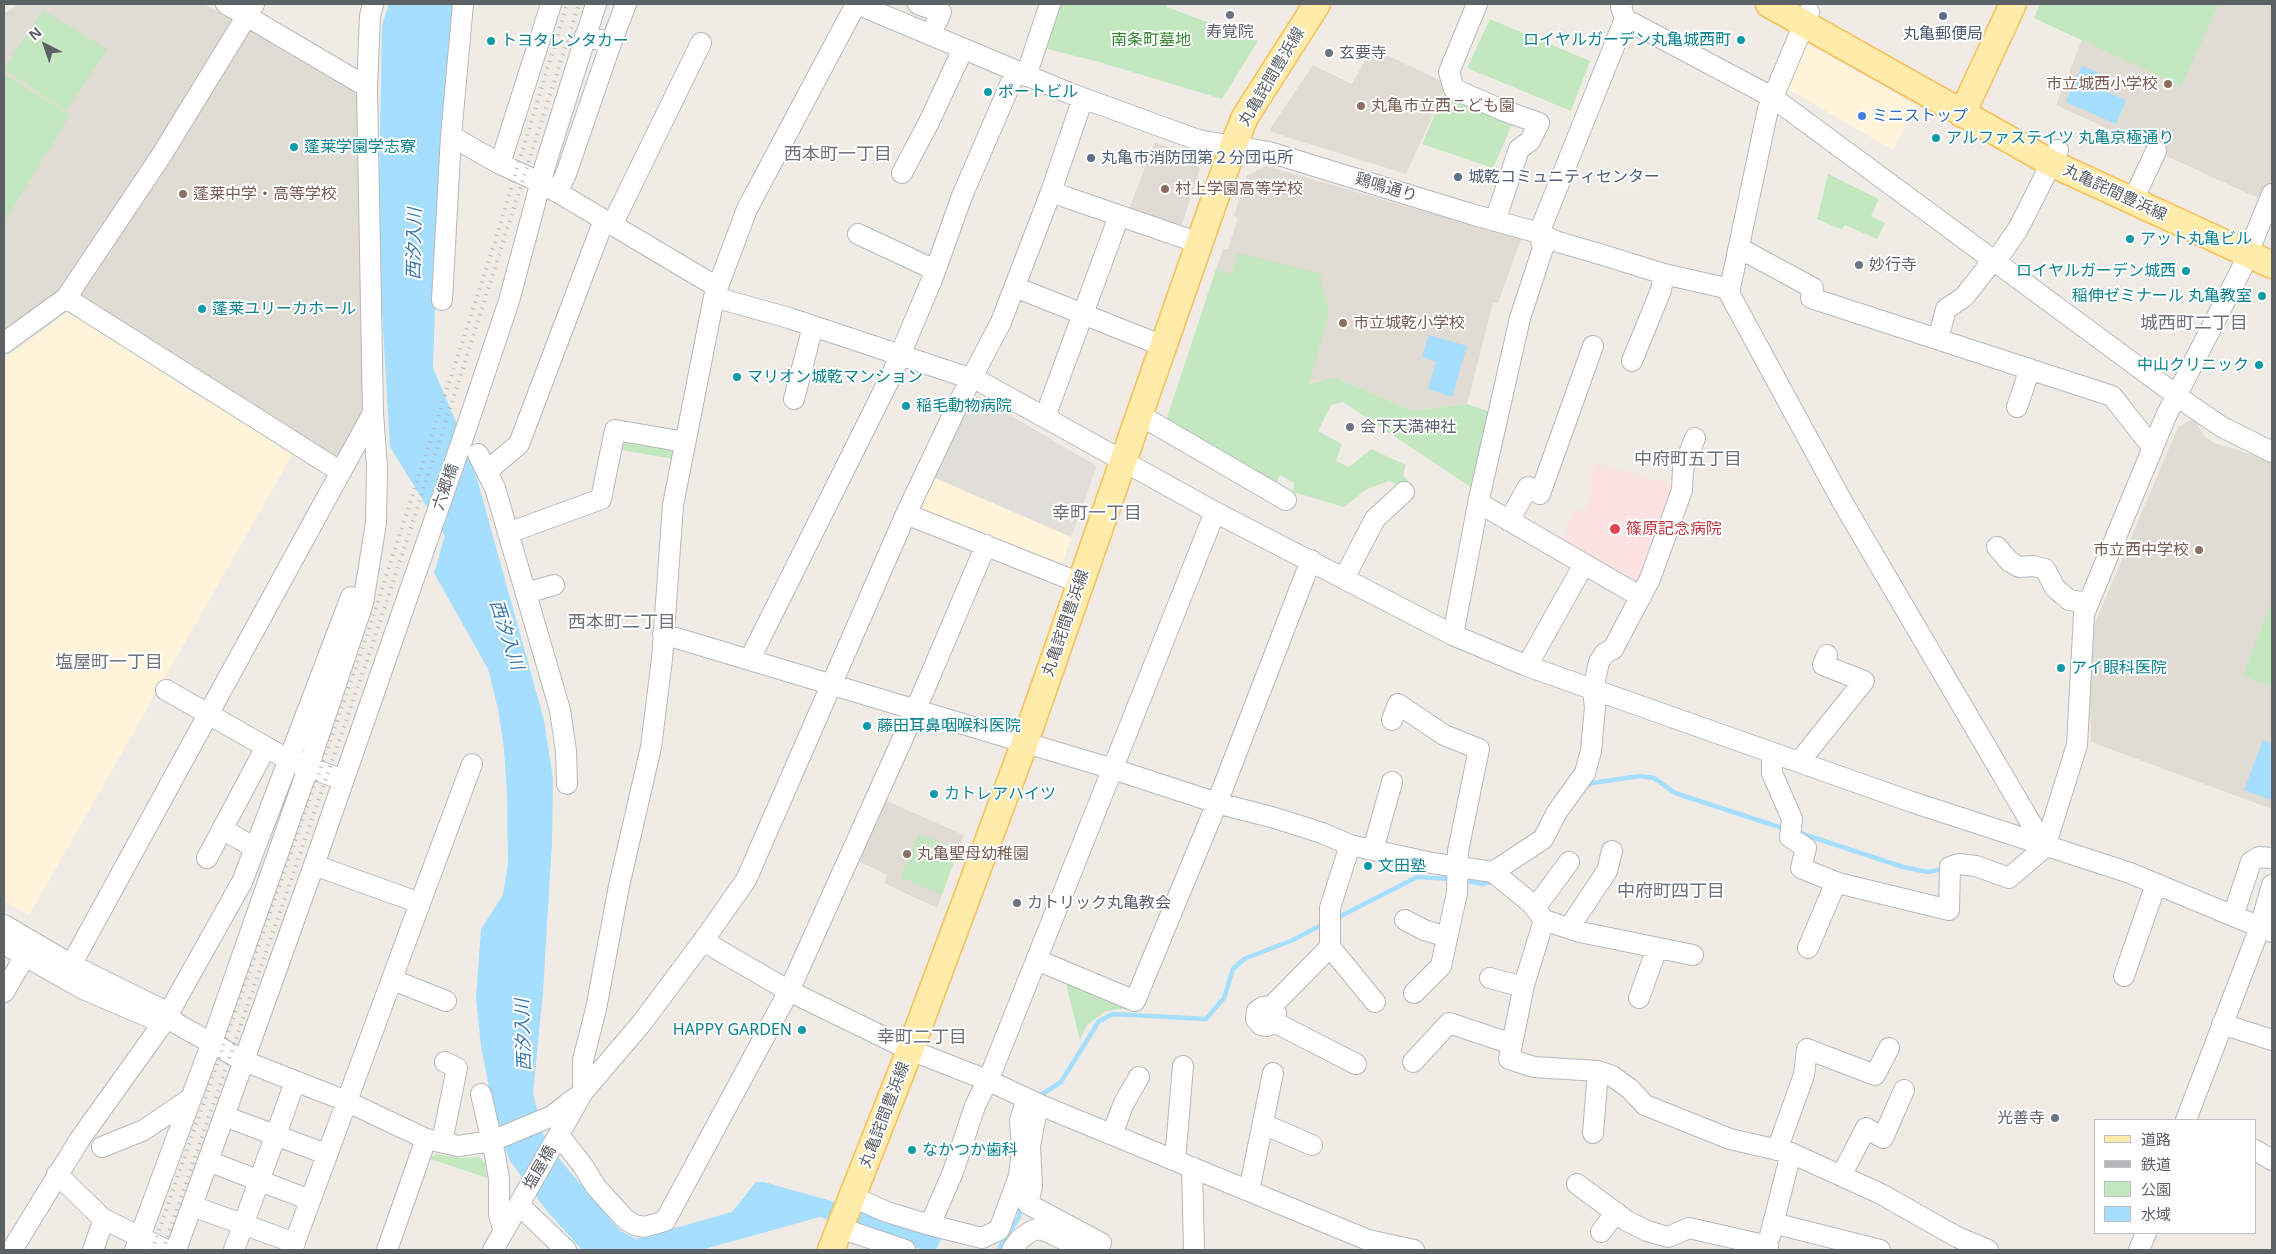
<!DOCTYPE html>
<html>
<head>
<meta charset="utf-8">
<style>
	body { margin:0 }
	#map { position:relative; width:2276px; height:1254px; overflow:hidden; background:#f0ece5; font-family:"Noto Sans","Noto Sans JP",sans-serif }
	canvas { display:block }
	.frame { position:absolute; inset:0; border:5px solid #5c6166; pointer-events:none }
	.legend { position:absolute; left:2094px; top:1119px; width:162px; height:115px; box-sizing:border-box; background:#fff; border:1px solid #bec0c2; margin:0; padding:6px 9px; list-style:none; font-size:15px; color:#5c6166 }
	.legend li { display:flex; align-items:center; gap:10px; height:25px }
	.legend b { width:25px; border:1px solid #bec0c2 }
	.north { position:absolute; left:20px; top:20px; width:50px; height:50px; -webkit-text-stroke:4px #fff; paint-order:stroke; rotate:319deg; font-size:14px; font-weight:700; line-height:20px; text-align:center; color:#5c6166 }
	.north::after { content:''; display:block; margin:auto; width:18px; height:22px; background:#5c6166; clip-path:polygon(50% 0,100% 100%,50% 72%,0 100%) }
</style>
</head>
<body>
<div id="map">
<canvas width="2276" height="1254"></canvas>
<div class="frame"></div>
<ul class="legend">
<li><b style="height:6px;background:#ffebaa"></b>道路</li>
<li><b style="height:6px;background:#b4b5b6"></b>鉄道</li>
<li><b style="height:14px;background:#c3e8c0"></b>公園</li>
<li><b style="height:14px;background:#a5deff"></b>水域</li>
</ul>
<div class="north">N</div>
</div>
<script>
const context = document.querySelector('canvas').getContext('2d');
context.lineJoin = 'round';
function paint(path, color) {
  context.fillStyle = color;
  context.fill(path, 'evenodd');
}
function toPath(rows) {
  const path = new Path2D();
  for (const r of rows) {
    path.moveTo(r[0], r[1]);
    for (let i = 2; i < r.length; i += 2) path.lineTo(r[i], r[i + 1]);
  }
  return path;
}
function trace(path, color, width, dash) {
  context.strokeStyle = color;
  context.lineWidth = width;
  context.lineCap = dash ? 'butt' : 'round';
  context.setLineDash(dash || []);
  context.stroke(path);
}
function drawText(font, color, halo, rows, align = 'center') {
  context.font = font + ' "Noto Sans","Noto Sans JP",sans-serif';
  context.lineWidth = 4;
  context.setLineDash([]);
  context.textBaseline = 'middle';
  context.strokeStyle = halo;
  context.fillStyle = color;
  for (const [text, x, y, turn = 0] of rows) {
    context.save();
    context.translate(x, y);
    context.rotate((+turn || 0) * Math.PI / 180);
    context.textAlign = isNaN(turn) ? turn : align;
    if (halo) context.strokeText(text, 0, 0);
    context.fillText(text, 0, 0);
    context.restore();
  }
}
paint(toPath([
	[1804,42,1916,105,1893,150,1783,86],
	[70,311,207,402,210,399,292,455,29,915,4,901,4,359],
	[935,478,1071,537,1060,571,920,511]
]), '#fff4da');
paint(toPath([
	[972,393,1097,466,1071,537,935,478]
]), '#e0ded9');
paint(toPath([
	[19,4,204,4,355,93,361,100,365,410,338,461,68,289,4,338,4,14],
	[2040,4,2272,4,2272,178,2262,200,2056,105,2082,40,2034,18],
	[1372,48,1447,84,1406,174,1271,132,1270,129,1313,65,1352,84],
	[1155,142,1191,156,1200,169,1181,227,1129,209],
	[1266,166,1521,239,1498,303,1493,303,1467,404,1412,411,1334,377,1166,421,1223,249,1228,249,1238,218,1234,215,1247,175],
	[2194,418,2204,436,2214,443,2238,450,2272,463,2272,809,2091,742,2089,637,2178,427],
	[882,799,964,835,937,908,884,883,887,875,854,859]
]), '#e0dbd3');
paint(toPath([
	[1596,464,1664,482,1676,482,1640,589,1561,546,1575,509,1585,512,1591,495,1591,474]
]), '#fce2e1');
paint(toPath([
	[1059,4,1167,4,1167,7,1258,41,1222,99,1099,62,1047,49],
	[2040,4,2219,4,2181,86,2034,18],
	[43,10,107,49,66,111,4,69],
	[1490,19,1590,61,1571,111,1467,68],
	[4,74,70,115,4,222],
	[1446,89,1515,118,1493,168,1422,144],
	[1828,174,1879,199,1871,216,1885,223,1877,239,1845,225,1842,230,1817,219],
	[1238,253,1322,274,1320,279,1329,312,1309,384,1334,377,1412,411,1467,404,1493,413,1475,490,1343,402,1331,405,1318,431,1342,444,1336,461,1349,467,1371,449,1406,465,1403,475,1408,481,1404,488,1389,481,1367,489,1344,507,1293,492,1294,483,1280,475,1275,488,1166,421,1216,269,1231,274],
	[624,438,669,446,674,452,673,459,616,449],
	[2272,601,2272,687,2243,675],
	[919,834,958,849,942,895,900,877],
	[1064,976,1129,1008,1106,1011,1087,1025,1080,1040],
	[437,1154,461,1158,479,1157,485,1163,487,1178,430,1159,432,1156]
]), '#c3e8c0');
paint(toPath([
	[389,4,454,4,439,193,433,368,471,457,544,720,553,779,552,842,543,992,533,1093,543,1134,561,1161,619,1230,636,1239,732,1212,756,1182,764,1182,874,1213,942,1237,936,1250,923,1250,876,1233,820,1217,701,1250,582,1250,546,1210,510,1161,497,1128,491,1097,481,1046,476,998,481,929,503,895,508,864,507,795,504,748,498,709,488,669,434,573,445,536,390,447,378,243,382,25],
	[2082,66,2104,75,2098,88,2126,100,2116,124,2066,102],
	[1429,335,1467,346,1452,397,1428,389,1436,362,1422,356],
	[2263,740,2272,744,2272,800,2244,790]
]), '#a5deff');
trace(toPath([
	[1585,787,1592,783,1640,776,1654,778,1675,793,1785,829],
	[1800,833,1903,867,1928,872,1942,869],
	[1462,880,1482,884,1496,881],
	[1337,918,1417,877,1451,879],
	[1038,1097,1061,1082,1099,1021,1113,1014,1206,1019,1224,998,1233,969,1244,959,1293,940,1325,923],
	[998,1250,1019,1217,1021,1204]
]), '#a5deff', 4.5);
const minor = toPath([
	[226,4,367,87],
	[857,4,1069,93,1198,140,1269,152,1471,214,1539,233,1555,241,1603,255,1664,274,1730,289],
	[918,4,941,12,931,35],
	[1477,4,1449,72,1454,89,1502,110,1539,123,1530,141,1519,149,1495,221],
	[1809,12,1768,109,1729,293,1843,503,2045,847],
	[1625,19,1772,97,2191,406,2222,427,2272,452],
	[611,43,626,4],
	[1026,76,1050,4],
	[451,136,500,164,542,183,717,287],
	[500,164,551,4],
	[902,173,929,122,963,49],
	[557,192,566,174,611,43,585,36],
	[1051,192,1199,243],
	[2133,200,2156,151],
	[612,225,701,43],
	[858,234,935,270],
	[1739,248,1813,288,1811,298,2112,396,2153,448],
	[1015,287,1163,346],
	[714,297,789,318,981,382,1215,512,1453,635,1527,666,1912,802,2130,873,2272,932],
	[66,298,341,472],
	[442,300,451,136,463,4],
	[1938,339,1946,309,1964,297,1990,264,1996,261,2018,229,2058,150],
	[4,343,66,298,161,156,254,4],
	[1632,361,1661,290,1664,274],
	[794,399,813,326],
	[2017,407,2030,369],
	[1138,414,1286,500],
	[1045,417,1119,216],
	[478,454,495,488,560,710,566,751,567,784],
	[487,471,519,444,604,220],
	[1479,503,1641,597],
	[906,514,1080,583],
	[1509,521,1528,487,1540,494,1593,346],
	[508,533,601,499,615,430,685,442],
	[1997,547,2009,561,2019,567,2034,566,2045,569,2055,588,2069,600,2088,603],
	[1344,578,1375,519,1404,492],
	[526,593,554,585],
	[663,634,1113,769,1217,803,1275,818,1322,833,1350,845,1432,863,1493,872,1532,904,1544,920,1524,985,1509,1059,1534,1067,1598,1071,1612,1076,1630,1089,1645,1105,1730,1139,1791,1153,1881,1194,1957,1237,1988,1250],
	[1453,635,1479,499,1520,318,1543,248,1539,233,1625,19,1621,7,1622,4],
	[750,659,892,374,933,277,962,196,1016,71],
	[1527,666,1584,564],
	[166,690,289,760,343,780],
	[1392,720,1398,704,1444,735,1479,749,1458,851,1457,893,1441,966,1414,993],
	[1776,754,1772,763,1772,773,1792,819,1790,837,1806,848,1801,868,1838,883,1949,910,1950,867,1959,864,1976,866,2009,878,2045,847,2077,745,2084,614,2166,416,2241,270,2272,194],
	[1799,762,1864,681,1823,665,1827,655],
	[222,829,255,848],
	[1350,845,1330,908,1330,947,1375,1002],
	[1373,850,1392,782],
	[207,858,266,747],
	[1493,872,1543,839,1557,812,1585,773,1591,751,1595,707,1593,690,1599,662,1605,653,1613,649,1650,579,1682,490,1683,469,1695,438],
	[420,903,472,764],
	[1535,908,1569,862],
	[2233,916,2251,862,2259,857,2272,858],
	[1405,920,1424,930,1447,937],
	[1544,920,1580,932,1693,955],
	[4,925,72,965,161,1009,177,1024,244,1061,346,1101,426,1139,458,1146,492,1141,552,1116,575,1098],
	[1569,928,1607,871,1612,851],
	[703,941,789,991,910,1050,987,1080,1045,1107,1368,1240,1414,1250],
	[4,944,83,989,151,1018],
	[1808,948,1836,882],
	[1037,960,1135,1001,1217,803,1311,560],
	[2124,976,2156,884],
	[64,978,373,413],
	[1490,978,1523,987],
	[393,980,446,1001],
	[4,992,31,946],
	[1639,998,1657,948],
	[1272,1006,1276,1013,1274,1022,1267,1026,1261,1025,1256,1019,1257,1011,1263,1007,1272,1006,1330,947],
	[1274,1022,1356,1064],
	[2222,1024,2272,1040],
	[1413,1062,1449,1023,1512,1044],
	[583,1092,583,1060,596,1009,619,886,651,747,662,659,673,505,714,297,747,209,856,4],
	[481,1094,495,1155,499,1179,499,1215,504,1231],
	[1038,1104,1030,1146,1032,1186,1028,1204,1101,1243],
	[224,1116,326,1154],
	[2186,1120,2260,927,2272,885],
	[1263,1124,1312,1145],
	[1593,1133,1598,1071],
	[1112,1134,1124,1103,1139,1077],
	[559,1135,583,1166,596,1187,626,1220,635,1225,644,1227,665,1221,789,991,916,709,986,545],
	[442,1142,457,1068,445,1062],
	[102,1147,144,1130,191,1098],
	[1777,1150,1804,1075,1807,1049,1875,1075,1889,1048],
	[2255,1150,2272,1160],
	[1175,1160,1183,1066],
	[208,1161,310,1200],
	[1192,1167,1194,1250],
	[57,1174,102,1218,166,1250],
	[1841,1176,1866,1128,1883,1138,1904,1090],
	[1577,1184,1627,1221,1647,1231,1668,1237,1689,1228,1768,1246],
	[1249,1191,1273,1073],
	[853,1197,887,1212,930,1225,953,1172,975,1106,992,1071,1215,512],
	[519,1205,566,1250],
	[192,1206,295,1243],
	[1773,1223,1880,1250],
	[930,1225,982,1238,999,1230,1019,1176,1022,1150,1020,1120,1027,1099],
	[840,1228,905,1250],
	[1601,1232,1616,1212],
	[1770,1236,1791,1153],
	[12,1250,80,1139,163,1023,242,882,351,597],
	[93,1250,104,1219],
	[135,1250,212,1042,308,768,363,603,376,523,377,467,373,413,367,87,370,16,373,4],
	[176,1250,314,865,463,438,509,301,545,166,596,4],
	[234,1250,295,1082],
	[292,1250,420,903,314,865],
	[387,1250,426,1139],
	[493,1250,583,1092,641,1024,703,941,746,880,906,514,959,402,1001,322,1051,192,1083,98],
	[1012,1250,1020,1239,1030,1232,1036,1229,1044,1230,1085,1250],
	[2139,1250,2146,1233]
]);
const major = toPath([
	[1769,4,2051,163,2272,265],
	[1962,114,2013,4],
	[831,1250,910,1050,1025,742,1234,144,1245,117,1317,4]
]);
trace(minor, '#b5b8bc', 22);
trace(major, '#f6bf57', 29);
trace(minor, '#fff', 20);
trace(major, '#ffebaa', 26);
trace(toPath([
	[152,1250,366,638,492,251,567,4],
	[163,1250,374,640,447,418,579,4]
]), '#b4b5b6', 4, [1, 6]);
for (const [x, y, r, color] of [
	[1230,15,5,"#6b7280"],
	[1943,16,5,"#5c6f8a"],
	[1741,40,5,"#0f9aa8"],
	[491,41,5,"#0f9aa8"],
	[1329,53,5,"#6b7280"],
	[2168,84,5,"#8d6e63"],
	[988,92,5,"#0f9aa8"],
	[1361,106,5,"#8d6e63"],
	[1862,116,5,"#3f7fe0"],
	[1936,138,5,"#0f9aa8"],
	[294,147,5,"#0f9aa8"],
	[1091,158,5,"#5c6f8a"],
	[1458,177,5,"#5c6f8a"],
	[1165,189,5,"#8d6e63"],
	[183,194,5,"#8d6e63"],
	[2130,239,5,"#0f9aa8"],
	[1859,265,5,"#6b7280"],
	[2186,271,5,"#0f9aa8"],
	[2262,296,5,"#0f9aa8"],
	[202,309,5,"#0f9aa8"],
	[1343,323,5,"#8d6e63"],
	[2259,365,5,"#0f9aa8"],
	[737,377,5,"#0f9aa8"],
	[906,406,5,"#0f9aa8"],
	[1350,427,5,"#6b7280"],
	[1615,529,6,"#e0444e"],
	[2199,550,5,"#8d6e63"],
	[2061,668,5,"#0f9aa8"],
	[867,726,5,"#0f9aa8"],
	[934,794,5,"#0f9aa8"],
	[907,854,5,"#8d6e63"],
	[1368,866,5,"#0f9aa8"],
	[1017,903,5,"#6b7280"],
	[802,1030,5,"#0f9aa8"],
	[2055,1118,5,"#6b7280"],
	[912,1150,5,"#0f9aa8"]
]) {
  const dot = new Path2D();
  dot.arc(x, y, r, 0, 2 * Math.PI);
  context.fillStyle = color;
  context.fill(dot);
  trace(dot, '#fff', 2);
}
drawText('16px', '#5b616d', '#fff', [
	["寿覚院",1230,32,"center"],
	["玄要寺",1339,53],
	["妙行寺",1869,265],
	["会下天満神社",1360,427],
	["カトリック丸亀教会",1027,903],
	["光善寺",2045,1118,"right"]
], 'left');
drawText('16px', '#4e5e75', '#fff', [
	["丸亀郵便局",1943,34,"center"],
	["丸亀市消防団第２分団屯所",1101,158],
	["城乾コミュニティセンター",1468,177]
], 'left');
drawText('16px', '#348732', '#fff', [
	["南条町墓地",1151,40]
]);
drawText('16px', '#0d838f', '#fff', [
	["ロイヤルガーデン丸亀城西町",1731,40,"right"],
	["トヨタレンタカー",501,41],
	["ポートビル",998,92],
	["アルファステイツ 丸亀京極通り",1946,138],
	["蓬莱学園学志寮",304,147],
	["アット丸亀ビル",2140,239],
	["ロイヤルガーデン城西",2176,271,"right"],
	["稲伸ゼミナール 丸亀教室",2252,296,"right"],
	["蓬莱ユリーカホール",212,309],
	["中山クリニック",2249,365,"right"],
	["マリオン城乾マンション",747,377],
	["稲毛動物病院",916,406],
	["アイ眼科医院",2071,668],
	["藤田耳鼻咽喉科医院",877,726],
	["カトレアハイツ",944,794],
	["文田塾",1378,866],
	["HAPPY GARDEN",792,1030,"right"],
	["なかつか歯科",922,1150]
], 'left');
drawText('16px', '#5c6166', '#fff', [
	["丸亀詫間豊浜線",1272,77,-59],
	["鶏鳴通り",1386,188,17],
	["丸亀詫間豊浜線",2115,193,25],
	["六郷橋",446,487,-71],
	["丸亀詫間豊浜線",1066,623,-71],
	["丸亀詫間豊浜線",885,1115,-69],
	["塩屋橋",540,1168,-60]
]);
drawText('16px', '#785e54', '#fff', [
	["市立城西小学校",2158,84,"right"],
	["丸亀市立西こども園",1371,106],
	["村上学園高等学校",1175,189],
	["蓬莱中学・高等学校",193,194],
	["市立城乾小学校",1353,323],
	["市立西中学校",2189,550,"right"],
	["丸亀聖母幼稚園",917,854]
], 'left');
drawText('16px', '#366cbe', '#fff', [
	["ミニストップ",1872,116]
], 'left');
drawText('16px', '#be3a42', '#fff', [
	["篠原記念病院",1626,529]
], 'left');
drawText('18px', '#6d7378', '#fff', [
	["西本町一丁目",838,155],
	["城西町二丁目",2194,324],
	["中府町五丁目",1688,460],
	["幸町一丁目",1097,514],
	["西本町二丁目",622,623],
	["塩屋町一丁目",109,663],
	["中府町四丁目",1671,892],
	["幸町二丁目",922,1038]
]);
drawText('italic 18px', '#3c7aad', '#fff', [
	["西汐入川",415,244,-89],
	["西汐入川",506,635,72],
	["西汐入川",524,1035,-92]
]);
</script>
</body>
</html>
